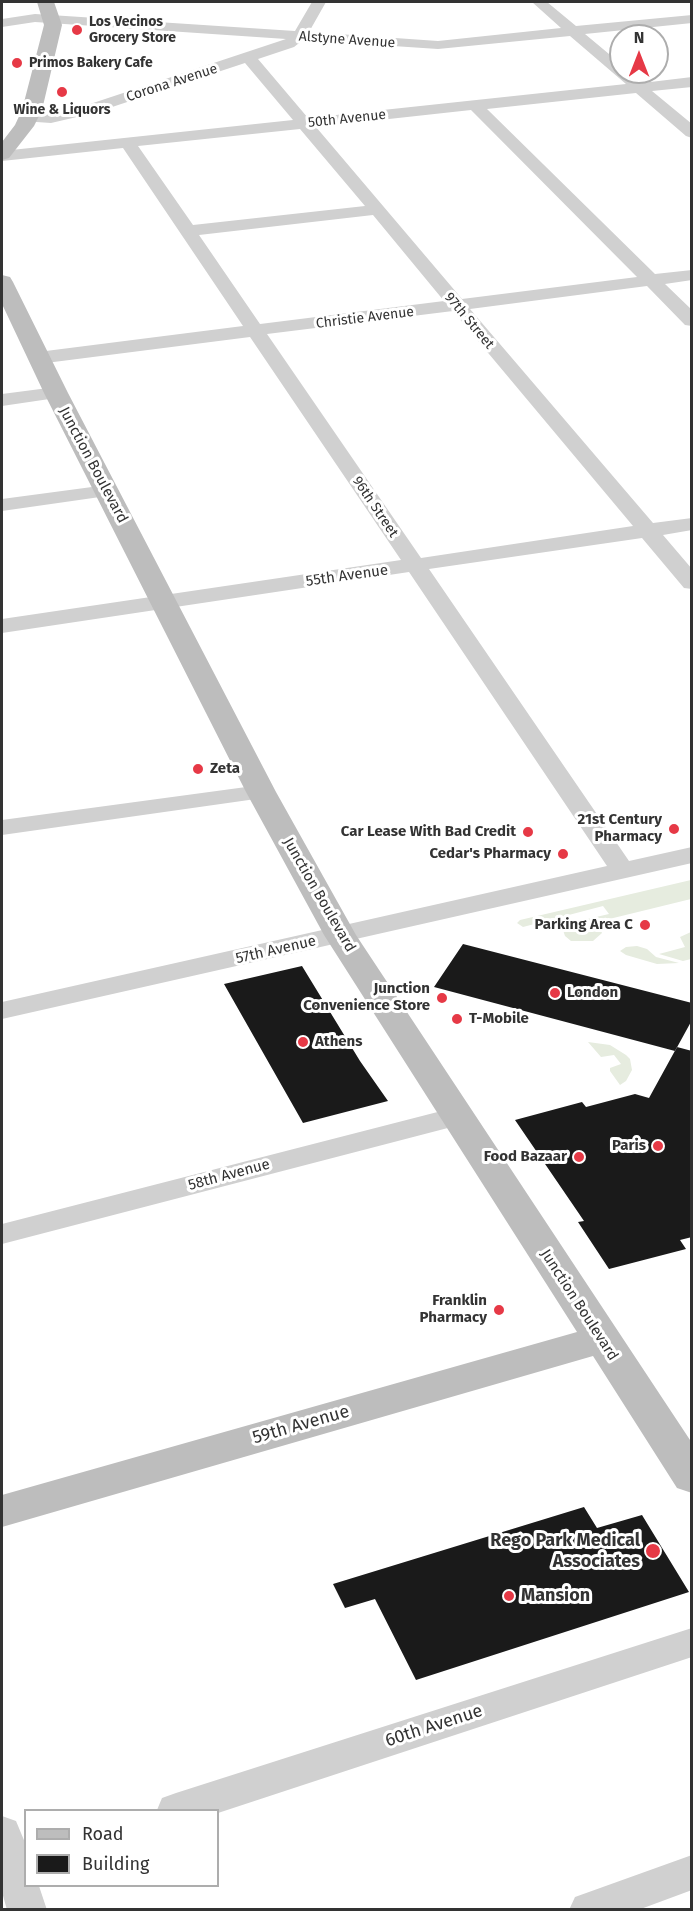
<!DOCTYPE html>
<html>
<head>
<meta charset="utf-8">
<style>
	body { margin:0 }
	#map { position:relative; width:693px; height:1911px; overflow:hidden; background:#fff; font-family:"Fira Sans",sans-serif }
	canvas { display:block }
	.frame { position:absolute; inset:0; border:3px solid #333; pointer-events:none }
	.legend { position:absolute; left:24px; top:1809px; width:195px; height:78px; box-sizing:border-box; background:#fff; border:2px solid #adadad; margin:0; padding:8px 10px; list-style:none; font-size:18px; color:#333 }
	.legend li { display:flex; align-items:center; gap:12px; height:30px }
	.legend b { width:30px; border:2px solid #adadad }
	.north { position:absolute; left:609px; top:24px; width:60px; height:60px; box-sizing:border-box; background:#fff; border:2px solid #adadad; border-radius:50%; rotate:0deg; font-size:16px; font-weight:700; line-height:24px; text-align:center; color:#333 }
	.north::after { content:''; display:block; margin:auto; width:21px; height:27px; background:#e63946; clip-path:polygon(50% 0,100% 100%,50% 72%,0 100%) }
</style>
</head>
<body>
<div id="map">
<canvas width="693" height="1911"></canvas>
<div class="frame"></div>
<ul class="legend">
<li><b style="height:8px;background:#bdbdbd"></b>Road</li>
<li><b style="height:16px;background:#1a1a1a"></b>Building</li>
</ul>
<div class="north">N</div>
</div>
<script>
const context = document.querySelector('canvas').getContext('2d');
context.lineJoin = 'round';
function paint(path, color) {
  context.fillStyle = color;
  context.fill(path, 'evenodd');
}
function toPath(rows) {
  const path = new Path2D();
  for (const r of rows) {
    path.moveTo(r[0], r[1]);
    for (let i = 2; i < r.length; i += 2) path.lineTo(r[i], r[i + 1]);
  }
  return path;
}
function trace(path, color, width, dash) {
  context.strokeStyle = color;
  context.lineWidth = width;
  context.lineCap = dash ? 'butt' : 'round';
  context.setLineDash(dash || []);
  context.stroke(path);
}
function drawText(font, color, halo, rows, align = 'center') {
  context.font = font + ' "Fira Sans",sans-serif';
  context.lineWidth = 6;
  context.setLineDash([]);
  context.textBaseline = 'middle';
  context.strokeStyle = halo;
  context.fillStyle = color;
  for (const [text, x, y, turn = 0] of rows) {
    context.save();
    context.translate(x, y);
    context.rotate((+turn || 0) * Math.PI / 180);
    context.textAlign = isNaN(turn) ? turn : align;
    if (halo) context.strokeText(text, 0, 0);
    context.fillText(text, 0, 0);
    context.restore();
  }
}
paint(toPath([
	[691,880,691,899,597,922,602,933,593,941,571,941,565,936,563,930,570,923,609,914,603,906,523,927,517,923,520,920],
	[691,932,691,959,683,961,659,954,685,947,680,937],
	[637,946,647,949,656,957,679,963,657,964,626,955,620,951,626,947],
	[588,1042,610,1045,626,1055,630,1059,632,1070,626,1081,620,1085,610,1071,610,1068,621,1064,614,1055,601,1057]
]), '#e6ecdf');
paint(toPath([
	[463,944,692,1003,692,1020,675,1051,434,987],
	[302,966,360,1061,388,1101,303,1123,224,984],
	[677,1047,692,1051,692,1237,680,1240,686,1249,609,1269,578,1222,584,1221,515,1120,582,1102,586,1107,635,1094,649,1098],
	[584,1507,597,1528,642,1515,689,1592,416,1680,375,1599,345,1608,333,1584]
]), '#1a1a1a');
paint(toPath([
	[312,2,326,2,309,32,438,41,561,28,532,2,547,2,576,26,692,15,692,23,585,34,621,64,621,72,630,72,642,83,692,77,692,87,652,91,692,124,692,138,686,136,636,93,487,109,655,274,692,270,692,280,665,284,692,310,692,326,685,325,647,286,470,309,653,523,692,518,692,530,663,535,692,569,692,589,684,588,642,538,429,569,629,861,692,847,692,863,2,1019,2,1002,607,866,409,572,2,633,2,619,401,560,250,337,38,364,31,362,29,358,31,354,38,352,243,326,123,148,2,161,2,151,293,120,245,63,94,113,51,123,22,121,20,118,22,115,51,113,84,106,286,39,35,22,2,27,2,19,35,14,295,31,312,2],
	[570,36,626,84,308,118,258,59,294,47,303,40,438,49,570,36],
	[471,110,637,277,462,299,316,127,471,110],
	[300,129,365,206,193,225,138,146,300,129],
	[373,215,444,301,260,324,199,235,373,215],
	[453,311,633,526,421,558,267,334,453,311],
	[56,387,63,389,66,393,63,397,2,406,2,394,56,387],
	[107,485,114,487,117,491,114,495,2,511,2,499,107,485],
	[261,785,270,787,273,792,270,797,2,835,2,820,261,785],
	[457,1107,467,1109,472,1116,467,1123,2,1244,2,1224,457,1107],
	[692,1628,692,1657,218,1813,218,1810,157,1810,162,1798,176,1793,692,1628],
	[2,1816,16,1821,26,1845,26,1886,39,1886,47,1910,7,1910,2,1892,2,1816],
	[692,1855,692,1890,638,1910,569,1910,575,1897,692,1855]
]), '#d0d0d0');
paint(toPath([
	[37,2,54,2,62,25,42,110,34,126,9,158,2,160,2,142,15,125,22,110,44,25,37,2],
	[2,275,10,277,13,282,68,393,276,792,356,935,692,1443,692,1493,677,1488,593,1356,2,1527,2,1495,577,1332,324,935,246,792,44,393,2,304,2,275]
]), '#bdbdbd');
for (const [x, y, r, color] of [
	[77,30,6,"#e63946"],
	[17,63,6,"#e63946"],
	[62,92,6,"#e63946"],
	[198,769,6,"#e63946"],
	[674,829,6,"#e63946"],
	[528,832,6,"#e63946"],
	[563,854,6,"#e63946"],
	[645,925,6,"#e63946"],
	[555,993,6,"#e63946"],
	[442,998,6,"#e63946"],
	[457,1019,6,"#e63946"],
	[303,1042,6,"#e63946"],
	[658,1146,6,"#e63946"],
	[579,1157,6,"#e63946"],
	[499,1310,6,"#e63946"],
	[653,1551,8,"#e63946"],
	[509,1596,6,"#e63946"]
]) {
  const dot = new Path2D();
  dot.arc(x, y, r, 0, 2 * Math.PI);
  context.fillStyle = color;
  context.fill(dot);
  trace(dot, '#fff', 2);
}
drawText('bold 14px', '#333', '#fff', [
	["Los Vecinos",89,22],
	["Grocery Store",89,38],
	["Primos Bakery Cafe",29,63],
	["Wine & Liquors",62,110,"center"]
], 'left');
drawText('14px', '#333', '#fff', [
	["Alstyne Avenue",347,40,4],
	["Corona Avenue",172,83,-18],
	["50th Avenue",347,119,-6],
	["Christie Avenue",365,318,-7],
	["97th Street",469,321,50],
	["96th Street",375,507,56]
]);
drawText('15px', '#333', '#fff', [
	["Junction Boulevard",93,465,62],
	["55th Avenue",347,576,-8],
	["Junction Boulevard",319,895,60],
	["57th Avenue",276,950,-13],
	["58th Avenue",229,1175,-15],
	["Junction Boulevard",579,1305,57]
]);
drawText('bold 15px', '#333', '#fff', [
	["Zeta",210,769,"left"],
	["21st Century",662,820],
	["Pharmacy",662,837],
	["Car Lease With Bad Credit",516,832],
	["Cedar's Pharmacy",551,854],
	["Parking Area C",633,925],
	["Junction",430,989],
	["Convenience Store",430,1006],
	["London",567,993,"left"],
	["T-Mobile",469,1019,"left"],
	["Athens",315,1042,"left"],
	["Paris",646,1146],
	["Food Bazaar",567,1157],
	["Franklin",487,1301],
	["Pharmacy",487,1318]
], 'right');
drawText('18px', '#333', '#fff', [
	["59th Avenue",301,1425,-16],
	["60th Avenue",434,1726,-18]
]);
drawText('bold 18px', '#333', '#fff', [
	["Rego Park Medical",640,1541],
	["Associates",640,1562],
	["Mansion",521,1596,"left"]
], 'right');
</script>
</body>
</html>
